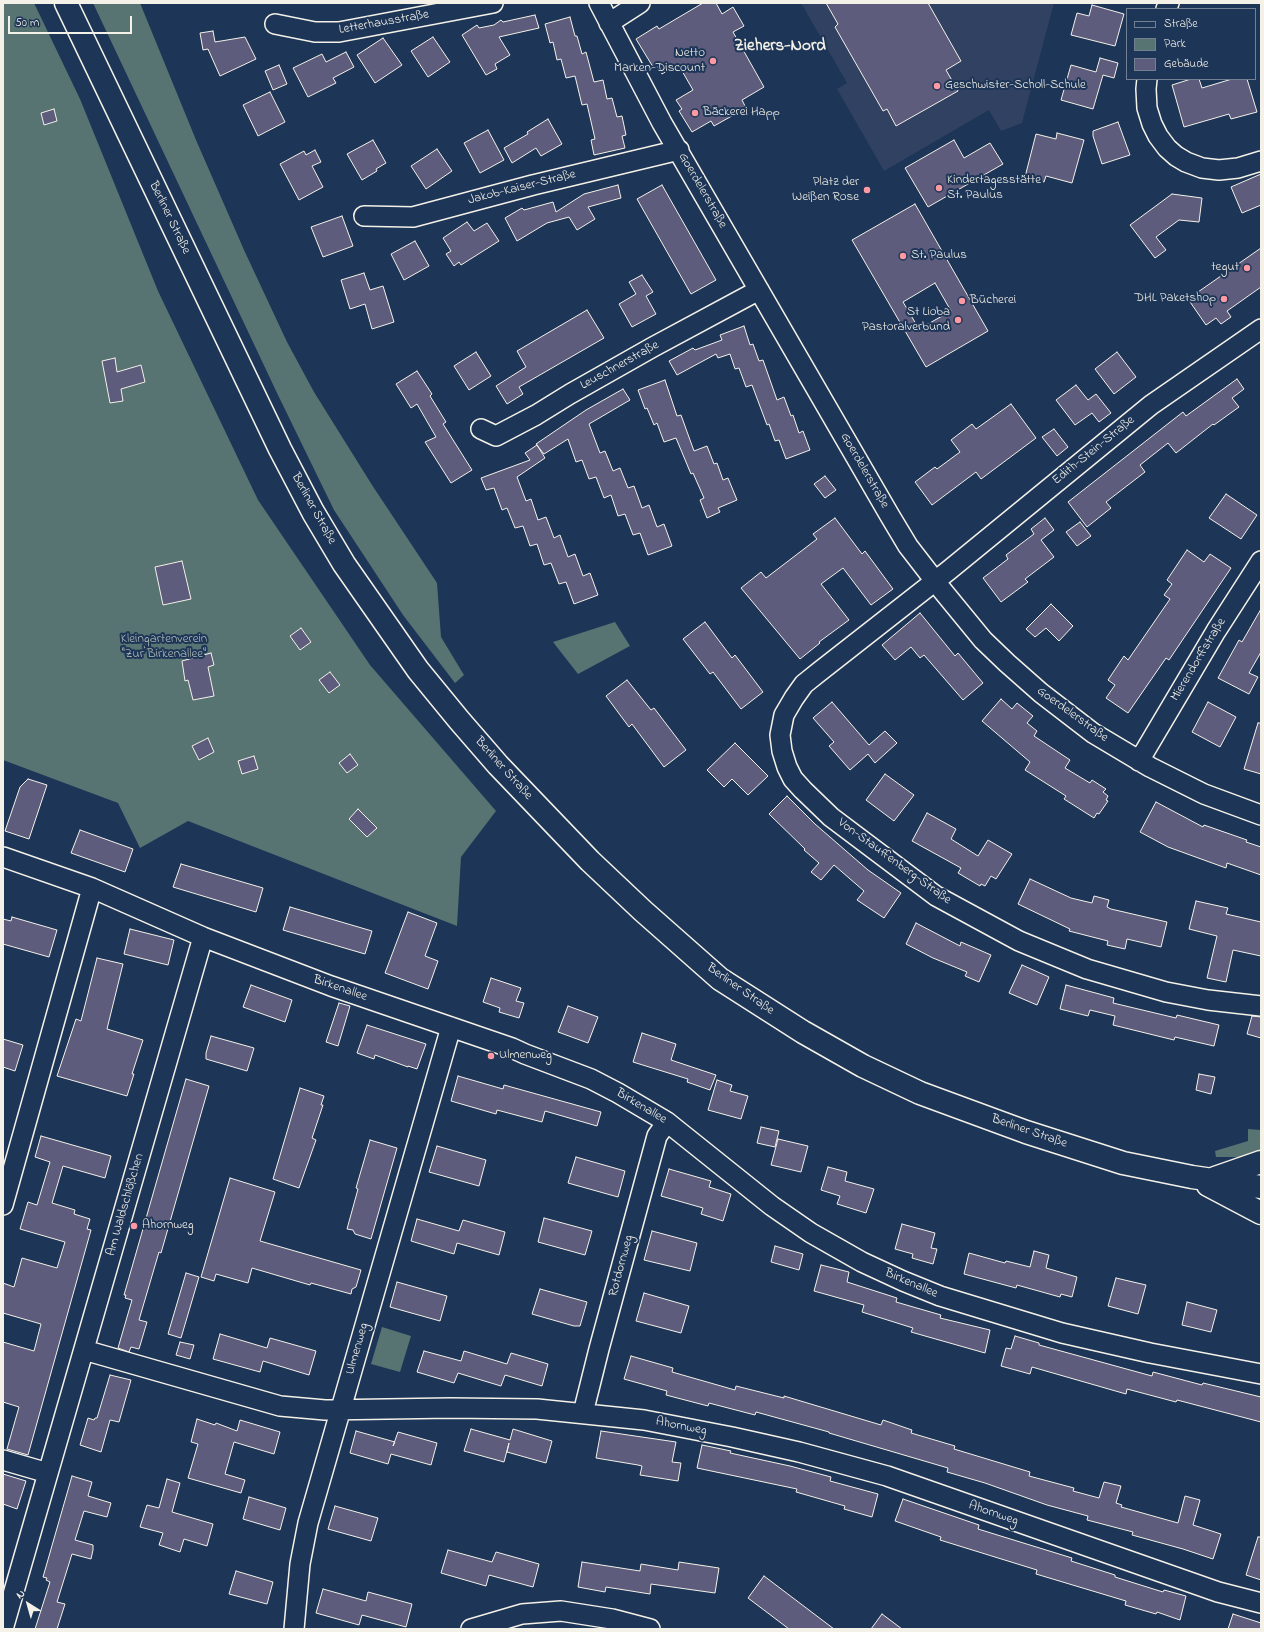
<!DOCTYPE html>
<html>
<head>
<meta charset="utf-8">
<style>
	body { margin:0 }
	#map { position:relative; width:1264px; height:1632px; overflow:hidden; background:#1d3557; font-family:"Indie Flower",sans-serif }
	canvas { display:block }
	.frame { position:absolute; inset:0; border:4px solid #f4f1e8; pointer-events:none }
	.legend { position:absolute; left:1126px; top:8px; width:130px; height:72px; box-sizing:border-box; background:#1d3557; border:1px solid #738091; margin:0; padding:5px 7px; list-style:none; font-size:12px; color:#f4f1e8 }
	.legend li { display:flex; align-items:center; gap:8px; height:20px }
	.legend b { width:20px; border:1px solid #738091 }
	.north { position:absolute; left:8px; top:1584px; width:40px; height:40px; -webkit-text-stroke:3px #1d3557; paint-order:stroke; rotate:323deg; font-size:11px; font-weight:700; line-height:16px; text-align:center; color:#f4f1e8 }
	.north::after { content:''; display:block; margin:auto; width:14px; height:18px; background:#f4f1e8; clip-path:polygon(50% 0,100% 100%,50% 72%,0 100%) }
	.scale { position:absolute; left:8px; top:16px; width:124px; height:18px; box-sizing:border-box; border:2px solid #f4f1e8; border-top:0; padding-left:5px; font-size:12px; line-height:14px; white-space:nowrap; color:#f4f1e8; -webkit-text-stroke:3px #1d3557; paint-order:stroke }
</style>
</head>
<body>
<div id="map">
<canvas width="1264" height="1632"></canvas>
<div class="frame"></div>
<ul class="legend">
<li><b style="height:5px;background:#1d3557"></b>Straße</li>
<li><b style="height:11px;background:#577472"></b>Park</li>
<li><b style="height:11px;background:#5e5c7d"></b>Gebäude</li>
</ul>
<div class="north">N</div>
<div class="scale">50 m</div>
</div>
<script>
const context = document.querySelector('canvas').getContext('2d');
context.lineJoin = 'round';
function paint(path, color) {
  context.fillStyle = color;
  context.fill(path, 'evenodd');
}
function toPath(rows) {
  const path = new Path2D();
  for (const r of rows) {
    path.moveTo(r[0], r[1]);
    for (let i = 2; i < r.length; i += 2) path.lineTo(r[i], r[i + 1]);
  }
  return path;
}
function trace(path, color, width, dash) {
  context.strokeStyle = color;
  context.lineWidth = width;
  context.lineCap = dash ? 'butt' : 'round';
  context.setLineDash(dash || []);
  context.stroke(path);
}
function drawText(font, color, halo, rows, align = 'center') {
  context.font = font + ' "Indie Flower",sans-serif';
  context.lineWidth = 4;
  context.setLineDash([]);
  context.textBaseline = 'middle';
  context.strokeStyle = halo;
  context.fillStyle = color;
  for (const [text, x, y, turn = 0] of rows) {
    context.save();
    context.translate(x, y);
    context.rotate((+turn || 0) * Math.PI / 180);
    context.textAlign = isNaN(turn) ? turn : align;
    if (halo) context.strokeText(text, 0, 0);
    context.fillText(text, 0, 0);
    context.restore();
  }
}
paint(toPath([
	[801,3,1054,3,1022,123,1001,131,989,110,884,171,837,89,847,83]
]), '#304162');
paint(toPath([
	[3,3,34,3,80,99,158,291,258,500,370,665,496,811,461,857,457,926,188,821,140,848,118,803,3,760],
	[93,3,140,3,196,140,244,250,287,342,314,392,372,485,437,583,441,637,464,675,455,683,403,615,334,510,277,393],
	[615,622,630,646,578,674,553,642],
	[1248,1129,1261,1130,1261,1153,1252,1157,1216,1157,1215,1151,1248,1141],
	[382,1327,411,1336,400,1372,371,1364]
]), '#577472');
const building = toPath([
	[703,3,716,3,722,14,733,7,744,26,733,32,764,87,742,100,746,108,714,126,711,121,692,132,679,111,682,109,676,100,693,90,678,64,662,74,656,65,653,67,636,39,657,26,659,29,703,3],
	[826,3,928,3,961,61,946,70,958,91,896,126,887,109,883,111,835,27,838,24,826,3],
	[1092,5,1124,14,1115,46,1071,35,1077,13,1089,16,1092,5],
	[535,15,539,28,499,37,510,55,495,64,497,69,486,75,462,35,477,25,479,28,494,25,501,20,503,22,535,15],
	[570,17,575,36,577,36,582,54,586,52,594,82,603,80,607,99,612,98,617,117,622,116,626,135,622,136,625,148,594,155,591,140,595,139,587,104,582,105,575,76,566,78,561,59,557,60,553,42,550,43,545,24,570,17],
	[213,31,215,42,245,37,256,59,220,76,208,49,203,50,200,33,213,31],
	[433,37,450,62,428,77,411,51,433,37],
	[383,38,402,65,375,83,357,55,383,38],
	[346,52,354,67,333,78,336,83,308,97,293,68,322,54,326,62,346,52],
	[1100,58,1118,63,1114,78,1103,75,1093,109,1061,100,1071,65,1096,72,1100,58],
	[279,65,287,84,273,90,265,71,279,65],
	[1191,79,1199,79,1202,88,1232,79,1247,79,1257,112,1231,119,1229,114,1184,127,1172,85,1191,79],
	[270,92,285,122,258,136,243,105,270,92],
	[54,109,57,121,44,125,41,113,54,109],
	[548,119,562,144,541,156,536,148,512,163,504,148,528,134,527,132,548,119],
	[1118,122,1130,155,1102,164,1093,136,1093,131,1118,122],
	[488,130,504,160,480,173,464,143,488,130],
	[1057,133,1084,140,1072,183,1046,176,1044,182,1025,177,1036,134,1056,139,1057,133],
	[373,140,386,163,376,169,377,171,362,180,347,154,373,140],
	[954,140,964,158,990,143,1003,164,928,207,905,168,954,140],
	[437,149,452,171,426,189,411,166,437,149],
	[315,150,321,162,312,166,323,187,299,200,280,164,304,151,306,155,315,150],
	[1261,174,1261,205,1242,213,1231,187,1261,174],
	[618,185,621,198,588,207,595,219,577,230,569,217,547,223,517,241,505,218,522,208,524,210,553,202,556,212,584,194,618,185],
	[662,185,716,280,691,294,637,199,662,185],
	[1172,194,1202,198,1199,222,1179,220,1156,237,1166,250,1155,258,1130,225,1172,194],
	[915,204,988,331,926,367,852,240,915,204],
	[935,283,951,311,919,329,903,302,935,283],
	[342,216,353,246,323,257,311,227,342,216],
	[467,222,474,231,487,223,499,241,461,265,459,262,454,266,446,254,451,251,443,238,467,222],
	[415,241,429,266,404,280,391,254,415,241],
	[1261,248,1261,287,1227,311,1231,317,1221,324,1216,318,1206,325,1188,299,1261,248],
	[364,273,370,290,383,286,394,322,372,329,365,304,350,309,341,280,364,273],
	[642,275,653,292,646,296,656,314,632,327,619,304,636,294,629,282,642,275],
	[587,310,604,338,519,387,523,394,507,404,496,386,526,367,517,351,587,310],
	[744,326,750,345,753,344,759,361,763,360,777,400,784,397,791,416,793,415,799,433,803,431,810,450,786,459,779,440,775,441,769,424,767,425,752,385,746,387,739,368,735,369,730,354,718,358,716,354,677,375,669,361,693,348,695,350,722,340,720,335,744,326],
	[476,352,491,376,469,390,454,366,476,352],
	[1117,352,1136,377,1114,394,1095,369,1117,352],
	[115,358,117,372,141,365,145,382,121,389,123,401,110,403,102,361,115,358],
	[417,371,432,394,430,396,446,422,443,424,472,470,451,483,425,442,436,437,417,404,411,408,396,384,417,371],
	[1237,379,1244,389,1232,398,1239,407,1214,425,1213,424,1176,453,1168,443,1140,465,1145,472,1106,502,1111,508,1087,527,1068,502,1183,412,1186,416,1237,379],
	[665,380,677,416,681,415,694,451,707,446,714,464,717,463,723,480,728,478,737,500,718,508,720,512,707,518,700,500,704,498,693,473,691,474,676,438,664,442,657,423,654,425,647,408,645,409,638,390,665,380],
	[1076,385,1088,400,1096,394,1111,413,1099,422,1092,413,1075,425,1056,400,1076,385],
	[623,389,630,400,589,424,600,453,605,451,613,471,620,468,628,488,634,486,642,508,649,505,657,527,664,524,672,546,648,555,640,533,633,535,625,514,618,516,611,495,604,498,596,477,589,479,582,460,576,462,568,439,544,454,536,444,586,410,623,389],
	[1011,404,1036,438,981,479,976,472,932,505,915,482,935,467,937,469,960,452,951,440,972,424,976,429,1011,404],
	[1054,429,1068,447,1057,456,1042,437,1054,429],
	[537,445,545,458,517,477,526,501,531,499,538,520,546,517,554,538,560,535,568,557,575,554,583,576,590,573,598,595,574,604,566,582,559,584,551,563,544,565,537,544,530,546,523,526,515,528,507,508,502,510,494,488,486,490,481,478,530,460,525,453,537,445],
	[825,476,836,490,825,498,814,484,825,476],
	[1226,494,1257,515,1241,539,1209,518,1226,494],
	[835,518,862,554,865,551,893,589,871,605,843,568,821,584,849,620,819,642,820,643,800,659,741,588,761,572,766,578,817,539,813,534,835,518],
	[1045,518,1054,530,1041,540,1054,557,1025,579,1028,582,1001,602,983,578,1008,559,1006,555,1034,534,1031,529,1045,518],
	[1080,522,1091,536,1077,546,1066,532,1080,522],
	[1187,550,1204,562,1210,554,1231,568,1169,660,1166,658,1128,713,1106,698,1115,685,1108,680,1124,656,1128,660,1170,599,1164,595,1172,584,1167,580,1187,550],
	[182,561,191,599,163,605,155,567,182,561],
	[1051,604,1073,626,1059,641,1046,628,1035,637,1026,629,1051,604],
	[1261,609,1261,652,1249,673,1258,677,1249,694,1218,678,1239,640,1242,642,1261,609],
	[920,613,955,656,958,653,983,683,963,700,924,655,920,658,911,647,895,660,882,645,920,613],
	[705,622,732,658,735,655,763,692,741,709,713,672,710,674,683,639,705,622],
	[301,628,311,642,300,650,290,636,301,628],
	[211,653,214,665,208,667,214,696,193,700,188,680,185,681,182,661,211,653],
	[330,672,340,685,329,693,319,680,330,672],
	[627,680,651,710,654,708,686,750,664,767,632,724,629,727,606,696,627,680],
	[1001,699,1012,709,1017,703,1033,716,1027,723,1037,731,1034,736,1070,760,1065,768,1090,783,1092,780,1106,789,1103,792,1108,796,1106,800,1108,801,1099,814,1097,813,1094,818,1064,799,1066,796,1025,770,1030,762,982,721,1001,699],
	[832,702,869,745,885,731,897,743,875,763,868,754,850,770,829,746,834,742,813,718,832,702],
	[1208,702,1236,717,1220,747,1192,732,1208,702],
	[1258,723,1261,723,1261,774,1244,769,1258,723],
	[208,738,214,752,199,760,192,746,208,738],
	[735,743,768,776,748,795,732,779,724,787,707,770,735,743],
	[350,754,358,765,347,773,339,763,350,754],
	[254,756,258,769,242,774,238,761,254,756],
	[885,774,914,795,894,821,866,800,885,774],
	[28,779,47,785,29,839,5,831,20,787,28,779],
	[787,796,815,824,868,870,901,893,884,918,857,900,864,891,834,865,821,880,811,872,819,863,804,850,805,849,769,814,787,796],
	[1156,802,1203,827,1204,825,1247,840,1246,842,1261,847,1261,875,1227,863,1226,868,1168,847,1140,832,1156,802],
	[358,809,377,828,367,837,349,819,358,809],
	[927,813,956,829,951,839,978,856,988,840,1012,854,996,879,991,876,985,886,981,884,980,886,958,873,961,868,912,841,927,813],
	[80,830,133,849,125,872,71,853,80,830],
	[181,864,263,888,256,912,173,887,181,864],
	[1030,879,1071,898,1092,903,1094,896,1109,900,1107,907,1111,909,1167,922,1161,947,1127,939,1125,949,1107,945,1108,941,1069,931,1070,929,1018,904,1030,879],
	[1196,901,1228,908,1226,914,1261,922,1261,956,1233,950,1226,982,1207,978,1217,936,1189,929,1196,901],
	[290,907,372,931,365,954,283,930,290,907],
	[408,912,437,923,425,956,438,961,428,989,385,973,408,912],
	[12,917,57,930,49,957,3,944,3,919,11,921,12,917],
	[916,923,960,946,961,942,991,955,979,982,965,976,967,972,933,958,906,944,916,923],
	[130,929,174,940,168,965,124,954,130,929],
	[97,958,123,964,107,1029,143,1040,132,1074,134,1074,127,1096,57,1076,76,1019,81,1021,97,958],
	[1022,965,1049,977,1037,1005,1009,993,1022,965],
	[491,978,521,988,516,1001,524,1003,519,1018,499,1012,500,1008,483,1002,491,978],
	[251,985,292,1000,285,1022,243,1007,251,985],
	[1066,985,1114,998,1113,1003,1176,1018,1177,1015,1219,1025,1214,1046,1175,1037,1174,1040,1113,1025,1115,1016,1090,1010,1088,1016,1060,1009,1066,985],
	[339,1003,350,1006,338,1046,326,1042,339,1003],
	[568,1006,598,1017,588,1043,558,1032,568,1006],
	[1252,1016,1261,1017,1261,1038,1247,1034,1252,1016],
	[367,1025,426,1044,417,1069,408,1066,408,1067,375,1055,374,1059,357,1053,367,1025],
	[642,1033,676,1044,671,1060,716,1075,710,1090,687,1082,688,1079,633,1062,642,1033],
	[211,1036,254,1048,247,1071,206,1059,206,1053,211,1036],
	[3,1039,23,1045,15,1071,3,1067,3,1039],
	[1199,1074,1215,1077,1211,1094,1196,1090,1199,1074],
	[458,1076,503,1089,504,1085,601,1112,597,1126,545,1111,542,1122,497,1110,496,1114,451,1101,458,1076],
	[186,1079,209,1086,161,1253,159,1252,139,1320,147,1322,139,1349,131,1347,129,1352,118,1348,132,1300,125,1298,126,1295,124,1295,186,1079],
	[717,1080,732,1085,730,1091,748,1096,741,1119,708,1110,717,1080],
	[300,1088,324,1096,321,1105,323,1105,312,1138,316,1140,299,1188,273,1179,300,1088],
	[761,1127,779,1131,775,1147,757,1143,761,1127],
	[41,1136,111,1156,105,1178,63,1166,52,1203,75,1210,74,1214,90,1219,87,1229,91,1230,28,1455,7,1449,19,1407,3,1402,3,1342,34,1351,41,1324,3,1313,3,1283,14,1287,22,1258,57,1268,65,1242,20,1229,28,1202,37,1205,50,1162,35,1157,41,1136],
	[778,1139,808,1146,801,1172,771,1165,778,1139],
	[370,1140,397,1148,371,1239,355,1234,353,1230,347,1229,358,1189,356,1188,370,1140],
	[437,1146,486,1160,479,1186,429,1172,437,1146],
	[576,1157,625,1171,618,1197,568,1183,576,1157],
	[828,1167,847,1172,845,1181,874,1189,866,1213,837,1204,840,1196,821,1190,828,1167],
	[669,1169,711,1181,709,1187,731,1194,723,1221,701,1214,703,1208,661,1196,669,1169],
	[230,1178,275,1192,260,1241,361,1270,356,1287,352,1289,351,1294,311,1283,310,1285,252,1268,248,1283,216,1274,214,1281,201,1277,230,1178],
	[544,1218,592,1231,585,1255,538,1242,544,1218],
	[417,1219,459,1231,463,1220,505,1232,499,1255,457,1243,454,1254,411,1241,417,1219],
	[902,1224,935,1233,931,1248,937,1249,933,1264,912,1258,913,1254,895,1249,902,1224],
	[652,1231,697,1243,690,1271,644,1260,652,1231],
	[775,1246,803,1254,799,1270,771,1262,775,1246],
	[1034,1251,1049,1255,1046,1268,1077,1277,1072,1297,1061,1294,1060,1297,1017,1285,1016,1288,964,1274,969,1253,1005,1263,1006,1261,1030,1267,1034,1251],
	[821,1265,849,1272,847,1282,897,1298,896,1302,941,1315,940,1318,990,1330,985,1353,911,1332,913,1328,862,1312,864,1305,814,1291,821,1265],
	[186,1273,199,1277,181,1338,168,1334,186,1273],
	[1116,1278,1146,1285,1138,1314,1108,1306,1116,1278],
	[397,1282,447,1296,440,1321,390,1307,397,1282],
	[540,1289,587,1302,580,1326,574,1326,532,1314,540,1289],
	[644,1293,689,1306,681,1333,636,1321,644,1293],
	[1187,1302,1217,1310,1211,1332,1182,1325,1187,1302],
	[220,1334,267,1348,270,1338,316,1351,309,1375,263,1361,260,1372,213,1359,220,1334],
	[1015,1336,1039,1343,1039,1345,1152,1376,1153,1372,1202,1385,1203,1383,1261,1397,1261,1422,1177,1400,1176,1402,1127,1389,1126,1394,1032,1367,1030,1374,1001,1366,1006,1348,1011,1349,1015,1336],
	[180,1342,194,1345,190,1359,176,1355,180,1342],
	[424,1351,461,1361,464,1351,507,1364,511,1353,548,1364,542,1386,505,1375,501,1386,458,1373,454,1383,417,1372,424,1351],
	[631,1356,673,1368,672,1372,735,1390,736,1386,784,1398,784,1396,881,1425,883,1420,912,1430,911,1433,955,1446,954,1449,1030,1472,1029,1476,1074,1488,1073,1491,1099,1498,1104,1482,1121,1486,1116,1503,1122,1505,1121,1507,1178,1523,1185,1496,1200,1500,1193,1525,1221,1534,1213,1559,1183,1549,1132,1535,1133,1532,1087,1520,1088,1516,1047,1505,985,1483,947,1472,948,1468,829,1433,829,1432,756,1412,755,1415,709,1403,708,1406,666,1395,667,1391,624,1379,631,1356],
	[110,1375,131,1380,119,1422,110,1420,101,1452,80,1445,88,1418,94,1420,95,1418,97,1418,110,1375],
	[197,1419,215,1425,216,1423,237,1431,240,1420,280,1432,274,1454,234,1442,225,1474,245,1480,241,1493,188,1478,198,1444,191,1442,197,1419],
	[471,1429,510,1440,513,1429,552,1441,546,1463,507,1452,509,1443,504,1462,464,1451,471,1429],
	[356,1431,395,1442,393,1446,398,1432,437,1443,431,1465,391,1454,388,1464,350,1453,356,1431],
	[601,1431,676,1442,672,1462,681,1463,678,1481,640,1475,642,1466,638,1465,596,1458,601,1431],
	[702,1445,731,1451,730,1453,790,1466,831,1477,830,1481,878,1494,872,1517,844,1509,845,1506,796,1492,797,1489,697,1468,702,1445],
	[3,1474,26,1481,17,1509,3,1504,3,1474],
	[72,1476,92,1482,88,1496,111,1503,107,1517,84,1511,75,1540,93,1545,93,1550,91,1559,72,1554,57,1602,65,1604,57,1629,35,1629,50,1582,46,1580,47,1578,43,1577,72,1476],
	[167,1479,180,1483,172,1512,213,1524,207,1546,184,1539,180,1552,159,1545,163,1533,140,1527,147,1505,159,1508,167,1479],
	[249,1497,286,1508,280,1530,243,1519,249,1497],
	[903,1499,979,1525,978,1529,1072,1558,1071,1561,1115,1575,1115,1577,1163,1592,1164,1590,1186,1596,1180,1620,1157,1612,1156,1614,1125,1605,1126,1601,1036,1574,1037,1570,940,1540,941,1537,895,1521,903,1499],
	[335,1506,378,1518,371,1541,328,1529,335,1506],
	[1258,1537,1261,1537,1261,1580,1246,1575,1258,1537],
	[448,1550,492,1562,496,1552,539,1564,533,1587,489,1575,486,1586,441,1573,448,1550],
	[582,1562,640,1571,641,1564,678,1570,679,1562,719,1568,715,1593,651,1584,650,1594,606,1587,605,1592,578,1587,582,1562],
	[236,1571,273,1582,267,1604,229,1594,236,1571],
	[764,1576,834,1629,789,1629,748,1598,764,1576],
	[323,1589,366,1601,368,1592,412,1604,406,1627,362,1615,359,1625,316,1613,323,1589],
	[882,1614,902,1629,871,1629,882,1614],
	[1233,1614,1261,1623,1261,1629,1228,1629,1233,1614]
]);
paint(building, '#5e5c7d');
trace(building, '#f4f1e8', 1);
const street = toPath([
	[599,3,662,123,890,516,908,546,942,590,983,640,1007,663,1041,693,1093,733,1150,767,1204,794,1261,815],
	[1166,9,1169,3],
	[609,23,640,3],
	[275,24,315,32,339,32,493,3],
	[1147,79,1146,89,1147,108,1152,124,1158,136,1167,148,1176,156,1186,162,1202,168,1219,170,1238,168,1261,161],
	[364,216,413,217,533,185,679,150],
	[1261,329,1151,405,948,571,819,672,804,684,794,698,784,715,780,735,782,751,787,767,793,779,803,790,831,817,936,896,1019,941,1087,969,1166,992,1208,1000,1261,1006],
	[481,429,496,436,536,415,570,394,653,347,759,290],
	[1139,761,1216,631,1261,561],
	[3,857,92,888,203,937,331,986,512,1048,525,1054,591,1079,618,1093,667,1122,772,1206,811,1233,862,1262,903,1281,940,1296,1062,1333,1150,1353,1261,1374],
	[3,1205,92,888],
	[84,1350,280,1406,325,1410,450,1408,537,1409,644,1420,732,1437,799,1452,887,1476,1218,1592,1261,1603],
	[583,1413,599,1349,657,1136,667,1122],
	[3,1460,48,1473],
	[3,1629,203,937],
	[294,1629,300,1564,308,1523,451,1027],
	[471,1629,522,1614,561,1611,612,1619,650,1629]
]);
const highway = toPath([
	[66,3,280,449,313,512,344,564,418,670,459,720,498,765,590,861,643,911,720,979,803,1032,863,1066,920,1093,1026,1132,1123,1163,1192,1177,1261,1187],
	[1215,1178,1261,1162],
	[1208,1185,1261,1213]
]);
trace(street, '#f4f1e8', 22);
trace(highway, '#f4f1e8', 25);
trace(street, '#1d3557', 19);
trace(highway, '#1d3557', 22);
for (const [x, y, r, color] of [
	[713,61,4,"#ff9aa2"],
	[937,86,4,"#ff9aa2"],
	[695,113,4,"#ff9aa2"],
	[939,188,4,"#ff9aa2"],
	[867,190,4,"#ff9aa2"],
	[903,256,4,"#ff9aa2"],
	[1247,268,4,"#ff9aa2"],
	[1224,299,4,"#ff9aa2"],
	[962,301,4,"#ff9aa2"],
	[958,320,4,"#ff9aa2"],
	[491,1056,4,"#ff9aa2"],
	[134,1226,4,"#ff9aa2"]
]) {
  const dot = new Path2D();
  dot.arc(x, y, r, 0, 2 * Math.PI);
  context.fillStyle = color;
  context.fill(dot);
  trace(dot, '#1d3557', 1.5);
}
drawText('13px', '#f4f1e8', '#1d3557', [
	["Letterhausstraße",384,23,-10],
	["Jakob-Kaiser-Straße",522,188,-14],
	["Goerdelerstraße",702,191,60],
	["Berliner Straße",169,218,64],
	["Leuschnerstraße",620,366,-29],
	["Edith-Stein-Straße",1094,451,-39],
	["Goerdelerstraße",864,471,60],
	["Berliner Straße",313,509,61],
	["Mierendorffstraße",1199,660,-59],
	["Goerdelerstraße",1072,715,36],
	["Berliner Straße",503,769,48],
	["Von-Stauffenberg-Straße",894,862,36],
	["Birkenallee",340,989,19],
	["Berliner Straße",740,990,35],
	["Birkenallee",641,1107,31],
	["Berliner Straße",1029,1132,19],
	["Am Waldschlößchen",126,1205,-74],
	["Rotdornweg",622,1266,-75],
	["Birkenallee",911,1284,23],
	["Ulmenweg",358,1349,-74],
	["Ahornweg",681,1427,11],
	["Ahornweg",993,1514,19]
]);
drawText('13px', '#f4f1e8', '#1d3557', [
	["Netto",705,54,"right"],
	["Marken-Discount",705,69,"right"],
	["Geschwister-Scholl-Schule",945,86],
	["Bäckerei Happ",703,113],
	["Kindertagesstätte",947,181],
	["St. Paulus",947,196],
	["Platz der",859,183,"right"],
	["Weißen Rose",859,198,"right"],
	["St. Paulus",911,256],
	["tegut",1239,268,"right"],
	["DHL Paketshop",1216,299,"right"],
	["Bücherei",970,301],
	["St Lioba",950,313,"right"],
	["Pastoralverbund",950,328,"right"],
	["Ulmenweg",499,1056],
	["Ahornweg",142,1226]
], 'left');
drawText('13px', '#b5bfb9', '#1d3557', [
	["Kleingartenverein",164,640],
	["\"Zur Birkenallee\"",164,655]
]);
drawText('bold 17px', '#f4f1e8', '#1d3557', [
	["Ziehers-Nord",780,47]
]);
</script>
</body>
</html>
